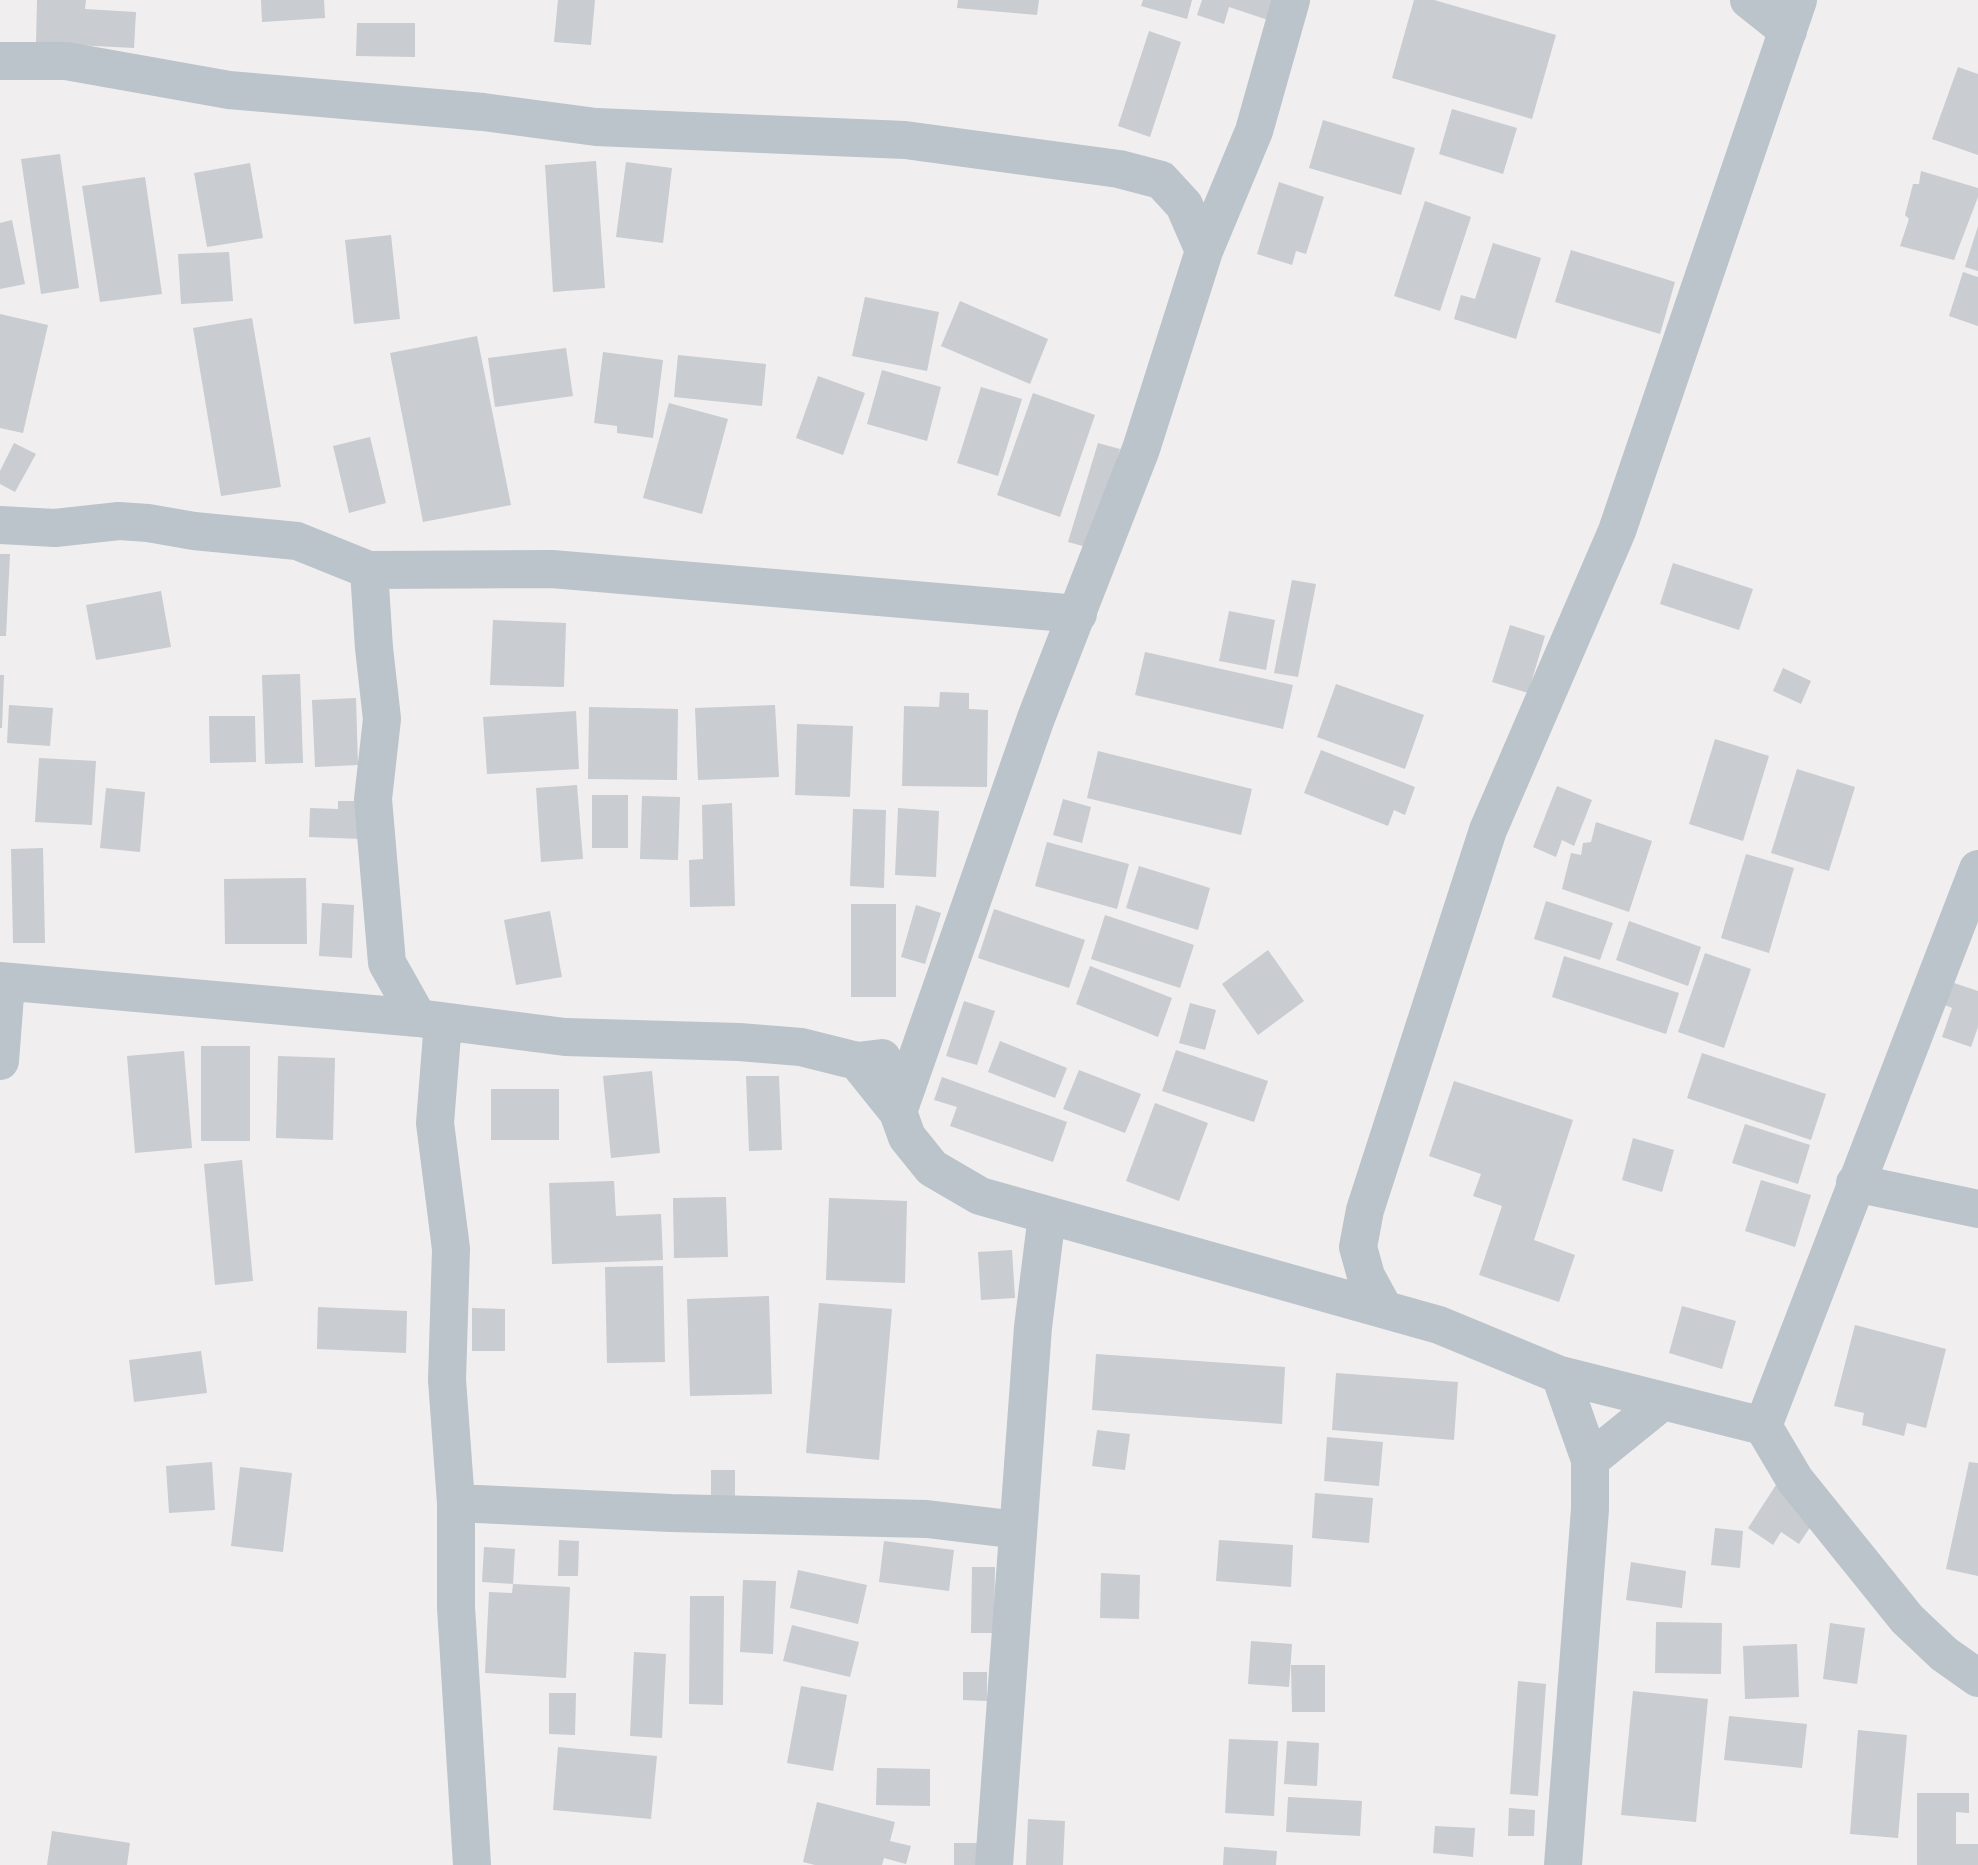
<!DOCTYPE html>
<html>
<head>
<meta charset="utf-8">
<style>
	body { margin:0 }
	canvas { display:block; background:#f0eeee }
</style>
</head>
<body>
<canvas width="1978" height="1865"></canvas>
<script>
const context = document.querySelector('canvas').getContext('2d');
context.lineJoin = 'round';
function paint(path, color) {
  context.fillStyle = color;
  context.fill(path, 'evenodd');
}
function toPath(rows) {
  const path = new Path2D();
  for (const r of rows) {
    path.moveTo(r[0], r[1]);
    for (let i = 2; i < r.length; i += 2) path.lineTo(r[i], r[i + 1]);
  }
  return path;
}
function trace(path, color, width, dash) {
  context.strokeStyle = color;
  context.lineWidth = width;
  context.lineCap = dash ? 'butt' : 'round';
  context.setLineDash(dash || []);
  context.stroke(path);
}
paint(toPath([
	[37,0,86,0,85,9,136,12,134,48,36,43],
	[261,0,324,0,325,18,262,22],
	[558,0,595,0,591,45,554,42],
	[958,0,1039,0,1037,15,957,8],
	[1143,0,1192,0,1187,19,1141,6],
	[1202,0,1287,0,1280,24,1229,7,1224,24,1197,15],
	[1414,0,1434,0,1556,35,1532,119,1392,78],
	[357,23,415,23,415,57,356,56],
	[1149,31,1181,42,1150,137,1118,126],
	[1958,67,1978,74,1978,155,1932,139],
	[1452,109,1517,128,1503,174,1439,154],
	[1323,120,1415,148,1401,195,1309,168],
	[60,154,79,288,41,294,21,159],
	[596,161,605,288,553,292,545,165],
	[626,162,672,168,663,243,616,237],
	[250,163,263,238,207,247,194,173],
	[1921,171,1978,188,1978,197,1954,260,1900,246,1909,219,1905,215,1913,184,1919,184],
	[145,177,162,294,100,302,82,186],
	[1279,182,1324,197,1306,254,1296,251,1292,265,1257,254],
	[1425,201,1471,217,1440,311,1394,296],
	[12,220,25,284,0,289,0,223],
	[1978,226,1978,271,1965,267],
	[391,235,400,319,354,324,345,240],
	[1493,243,1541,258,1516,339,1454,319,1461,295,1475,299],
	[1571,250,1675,282,1660,334,1555,302],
	[229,252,233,301,181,304,178,254],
	[1963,272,1978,277,1978,326,1949,316],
	[865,297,939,312,927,371,852,356],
	[960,301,1048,339,1030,384,941,346],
	[0,314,48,325,23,433,0,428],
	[252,318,281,487,221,496,193,328],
	[477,336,511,505,423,522,390,353],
	[566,348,573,396,495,407,488,358],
	[603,352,663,360,653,438,617,433,617,426,594,423],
	[678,355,766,364,762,406,674,397],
	[882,370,941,387,927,441,867,424],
	[818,376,865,393,843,455,796,438],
	[981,387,1022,399,998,476,957,463],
	[1033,393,1095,415,1060,517,997,495],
	[669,403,728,419,702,514,643,498],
	[370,437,386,503,349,513,333,446],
	[14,443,36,454,15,492,0,484,0,471],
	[1098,443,1120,449,1090,548,1068,542],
	[0,554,10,554,6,636,0,636],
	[1673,563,1753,589,1739,630,1660,604],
	[1292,580,1316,584,1298,677,1274,673],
	[161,591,171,647,96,660,86,605],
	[1229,611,1275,620,1266,670,1219,661],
	[493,620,566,623,564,687,490,685],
	[1510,625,1545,636,1528,693,1492,682],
	[1145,652,1293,685,1283,729,1135,695],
	[1783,668,1811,681,1801,704,1773,691],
	[300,674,303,763,265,764,262,675],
	[0,675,4,675,2,728,0,728],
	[1336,684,1424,715,1405,769,1317,737],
	[940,692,969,693,969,709,988,710,987,787,902,786,904,706,939,707],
	[356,698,358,765,315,767,312,700],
	[9,705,53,708,50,746,7,743],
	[775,705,779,777,698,780,695,708],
	[589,707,678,709,677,780,588,779],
	[576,711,579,769,487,774,483,717],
	[209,716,255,716,256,762,210,763],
	[797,724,853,726,850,797,795,795],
	[1715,739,1769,756,1743,841,1689,824],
	[1321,750,1415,787,1405,815,1394,810,1388,826,1304,793],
	[1098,751,1252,789,1241,835,1087,798],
	[39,758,96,761,92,825,35,822],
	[1797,769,1855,787,1829,871,1771,853],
	[577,785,583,859,541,862,536,788],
	[1557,786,1592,800,1574,846,1562,840,1556,857,1533,847],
	[106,788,145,792,140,852,100,848],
	[592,795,628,795,628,848,592,848],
	[642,796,680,797,678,860,640,859],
	[1063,799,1091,807,1082,843,1053,835],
	[338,801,362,801,362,839,309,837,310,808,338,809],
	[732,803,735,906,690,907,689,860,703,859,702,805],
	[898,808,939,811,936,877,895,875],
	[853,809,886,810,884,888,850,886],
	[1596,822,1652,841,1629,912,1562,889,1571,853,1581,855,1583,843,1591,842],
	[1047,842,1129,864,1117,909,1035,886],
	[43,848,45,943,13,943,11,849],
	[1746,854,1794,868,1769,953,1721,938],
	[1139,866,1210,888,1198,930,1126,908],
	[306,878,307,944,225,944,224,879],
	[1546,901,1613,923,1600,960,1534,939],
	[322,903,354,905,352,958,319,956],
	[851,904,896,904,896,997,851,997],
	[916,905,941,913,925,964,901,957],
	[994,909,1085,940,1069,988,978,958],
	[550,911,562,977,516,985,504,920],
	[1105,915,1194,945,1180,988,1091,959],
	[1629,921,1701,947,1688,986,1616,960],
	[1268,950,1304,1001,1258,1035,1222,984],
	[1705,953,1751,969,1724,1048,1678,1032],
	[1564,956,1679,993,1666,1034,1552,997],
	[1090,966,1172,998,1158,1037,1076,1004],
	[1948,981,1978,991,1978,1027,1971,1047,1942,1037,1952,1008,1940,1003],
	[964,1001,995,1011,977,1065,946,1056],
	[1190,1003,1216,1010,1205,1050,1179,1043],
	[1000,1041,1067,1068,1055,1098,988,1072],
	[201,1046,250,1046,250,1141,201,1141],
	[1176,1050,1268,1081,1254,1122,1162,1091],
	[184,1051,192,1148,135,1153,127,1056],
	[1702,1053,1826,1094,1811,1140,1687,1098],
	[278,1056,335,1058,333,1140,276,1138],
	[1079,1070,1141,1094,1125,1133,1063,1109],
	[652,1071,660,1153,611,1158,603,1076],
	[746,1076,779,1076,782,1150,749,1151],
	[942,1077,1067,1122,1053,1162,950,1126,957,1107,934,1100],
	[1454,1081,1573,1120,1534,1240,1575,1255,1559,1302,1479,1275,1502,1206,1473,1196,1481,1174,1429,1156],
	[491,1089,559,1089,559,1140,491,1140],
	[1155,1103,1208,1123,1179,1201,1126,1181],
	[1745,1124,1810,1145,1798,1184,1732,1163],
	[1633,1138,1674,1150,1662,1192,1622,1180],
	[242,1160,253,1281,215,1285,204,1164],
	[1761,1180,1811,1195,1795,1247,1745,1231],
	[614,1181,616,1216,661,1214,663,1260,552,1264,549,1183],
	[726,1197,728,1257,674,1258,673,1198],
	[829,1198,907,1201,905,1283,826,1280],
	[1012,1250,1015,1298,981,1300,978,1252],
	[663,1266,665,1362,607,1363,605,1267],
	[769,1296,772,1394,690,1396,687,1299],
	[819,1303,892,1309,879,1460,806,1453],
	[1682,1306,1736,1321,1722,1369,1669,1353],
	[318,1307,407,1311,406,1353,317,1349],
	[472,1308,505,1309,505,1351,472,1351],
	[1855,1325,1946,1349,1926,1428,1907,1423,1904,1436,1862,1425,1864,1413,1834,1406],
	[201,1351,207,1393,134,1402,129,1360],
	[1096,1354,1285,1367,1282,1424,1092,1410],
	[1336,1373,1458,1382,1454,1440,1332,1430],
	[1097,1430,1130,1434,1125,1470,1092,1466],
	[1327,1437,1383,1442,1379,1486,1324,1481],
	[212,1462,215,1510,169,1513,166,1466],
	[1969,1462,1978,1463,1978,1576,1946,1569],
	[240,1467,292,1473,283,1552,231,1546],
	[711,1470,735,1470,735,1498,711,1498],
	[1776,1485,1819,1514,1799,1544,1781,1532,1773,1545,1748,1528],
	[1315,1493,1373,1498,1369,1543,1312,1538],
	[1715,1528,1743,1531,1740,1568,1711,1565],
	[559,1540,579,1541,578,1576,558,1576],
	[1219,1540,1293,1545,1291,1587,1216,1581],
	[884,1541,954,1550,949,1591,879,1582],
	[484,1547,515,1549,513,1584,482,1582],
	[1631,1562,1686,1571,1682,1608,1626,1600],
	[972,1567,995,1567,994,1633,971,1633],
	[798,1570,867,1585,858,1624,790,1608],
	[1101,1573,1140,1575,1139,1619,1100,1618],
	[743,1580,776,1581,773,1654,740,1652],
	[513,1584,570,1587,566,1678,485,1673,489,1592,512,1593],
	[690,1596,724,1596,723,1705,689,1704],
	[1656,1622,1722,1623,1721,1674,1655,1673],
	[1830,1623,1865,1628,1857,1684,1823,1679],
	[792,1625,859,1642,850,1677,783,1661],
	[1251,1641,1292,1644,1289,1687,1248,1684],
	[1797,1644,1799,1697,1745,1699,1743,1646],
	[634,1652,666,1654,662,1738,630,1736],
	[1291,1665,1325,1665,1325,1712,1292,1712],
	[963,1672,987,1672,987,1701,963,1700],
	[1518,1681,1546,1684,1538,1796,1510,1794],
	[801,1686,847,1695,833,1771,787,1763],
	[1633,1691,1708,1699,1696,1822,1621,1815],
	[549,1693,576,1693,575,1735,549,1734],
	[1729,1716,1807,1724,1802,1768,1724,1760],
	[1858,1730,1907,1735,1898,1838,1850,1834],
	[1229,1739,1278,1741,1274,1816,1225,1813],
	[1287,1741,1319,1743,1317,1786,1284,1784],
	[558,1747,657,1756,651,1819,553,1810],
	[877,1768,930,1769,930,1806,876,1805],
	[1917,1793,1969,1793,1969,1813,1956,1812,1956,1844,1978,1844,1978,1865,1917,1865],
	[1288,1797,1362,1801,1360,1836,1286,1832],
	[817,1802,895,1822,890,1841,911,1846,906,1864,884,1858,882,1865,815,1865,803,1862],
	[1509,1808,1535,1810,1534,1836,1508,1836],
	[1028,1819,1065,1821,1063,1865,1026,1865],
	[1435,1826,1475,1828,1473,1857,1433,1853],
	[52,1831,130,1843,127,1865,47,1865],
	[954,1843,981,1843,981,1865,954,1865],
	[1224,1847,1277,1851,1276,1865,1223,1865]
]), '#c9ccd0');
trace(toPath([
	[1749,0,1788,31],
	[0,61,66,61,229,90,483,112,596,127,905,140,1119,169,1161,180,1184,205,1204,251],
	[0,525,55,528,119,521,148,523,194,531,297,541,369,570,552,569,1078,614],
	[369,570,374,648,382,719,373,799,387,963,418,1018],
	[0,981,418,1018,565,1037,739,1042,801,1047,857,1061,882,1058],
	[443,1022,435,1123,451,1249,447,1380,456,1503,456,1607,472,1865],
	[0,1061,6,982],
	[857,1061,898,1112,907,1137,932,1168,980,1196,1439,1325,1560,1375,1763,1426,1795,1480,1907,1619,1944,1654,1978,1678],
	[898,1112,1036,718,1141,449,1204,251,1254,131,1291,0],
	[1855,1183,1978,1209],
	[1384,1309,1366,1276,1358,1247,1365,1210,1488,830,1617,531,1798,0],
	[1560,1375,1590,1460,1590,1509,1563,1865],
	[1763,1426,1978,869],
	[1590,1460,1663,1401],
	[456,1503,671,1513,927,1519,1018,1530],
	[994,1865,1033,1327,1047,1215]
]), '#bac4ca', 38);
</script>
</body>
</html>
